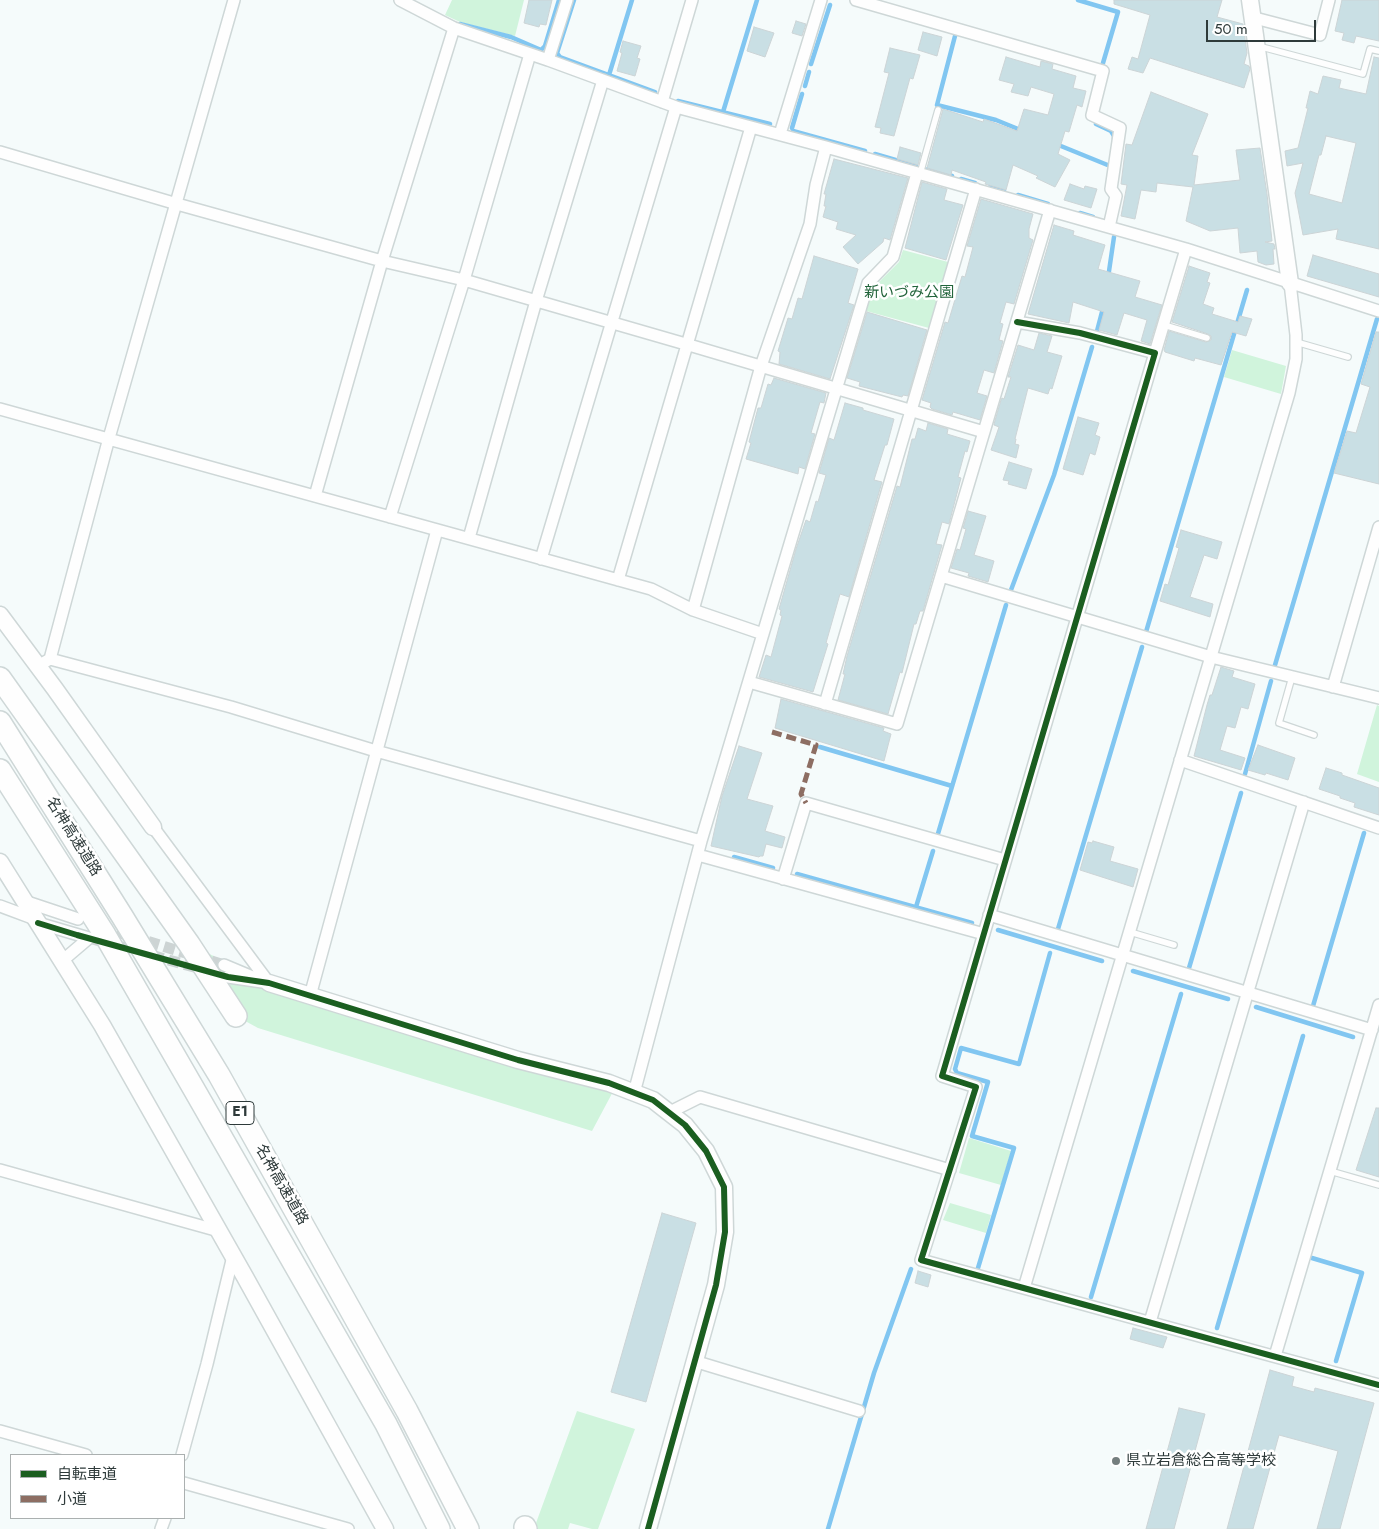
<!DOCTYPE html>
<html>
<head>
<meta charset="utf-8">
<style>
	body { margin:0 }
	#map { position:relative; width:1379px; height:1529px; overflow:hidden; background:#f5fbfb; font-family:Jost,"Noto Sans JP",sans-serif }
	canvas { display:block }
	.legend { position:absolute; left:10px; top:1454px; width:175px; height:65px; box-sizing:border-box; background:#fff; border:1px solid #abb0b0; margin:0; padding:6px 9px; list-style:none; font-size:15px; color:#2e3a3a }
	.legend li { display:flex; align-items:center; gap:10px; height:25px }
	.legend b { width:25px; border:1px solid #abb0b0 }
	.scale { position:absolute; left:1206px; top:20px; width:110px; height:22px; box-sizing:border-box; border:2px solid #2e3a3a; border-top:0; padding-left:6px; font-size:15px; line-height:18px; white-space:nowrap; color:#2e3a3a; -webkit-text-stroke:4px #fff; paint-order:stroke }
</style>
</head>
<body>
<div id="map">
<canvas width="1379" height="1529"></canvas>
<ul class="legend">
<li><b style="height:6px;background:#1b5e20"></b>自転車道</li>
<li><b style="height:6px;background:#8d6e63"></b>小道</li>
</ul>
<div class="scale">50 m</div>
</div>
<script>
const context = document.querySelector('canvas').getContext('2d');
context.lineJoin = 'round';
function paint(path, color) {
  context.fillStyle = color;
  context.fill(path, 'evenodd');
}
function toPath(rows) {
  const path = new Path2D();
  for (const r of rows) {
    path.moveTo(r[0], r[1]);
    for (let i = 2; i < r.length; i += 2) path.lineTo(r[i], r[i + 1]);
  }
  return path;
}
function trace(path, color, width, dash) {
  context.strokeStyle = color;
  context.lineWidth = width;
  context.lineCap = dash ? 'butt' : 'round';
  context.setLineDash(dash || []);
  context.stroke(path);
}
function drawText(font, color, halo, rows, align = 'center') {
  context.font = font + ' Jost,"Noto Sans JP",sans-serif';
  context.lineWidth = 5;
  context.setLineDash([]);
  context.textBaseline = 'middle';
  context.strokeStyle = halo;
  context.fillStyle = color;
  for (const [text, x, y, turn = 0] of rows) {
    context.save();
    context.translate(x, y);
    context.rotate((+turn || 0) * Math.PI / 180);
    context.textAlign = isNaN(turn) ? turn : align;
    if (halo) context.strokeText(text, 0, 0);
    context.fillText(text, 0, 0);
    context.restore();
  }
}
paint(toPath([
	[452,0,524,0,515,36,460,22,445,15],
	[903,250,948,262,929,328,866,311,873,288,899,262],
	[1232,350,1286,366,1281,394,1224,377],
	[1377,705,1379,706,1379,782,1357,774],
	[189,944,269,983,616,1086,592,1131,258,1028,236,1016],
	[969,1138,1011,1151,1001,1185,959,1173],
	[950,1203,991,1215,986,1233,943,1220],
	[577,1411,635,1429,598,1529,592,1529,570,1523,568,1529,538,1529,536,1523]
]), '#d0f4dc');
trace(toPath([
	[574,0,557,53,560,57,655,92],
	[1078,0,1118,12,1103,63],
	[460,24,511,37,541,50,545,46,559,0],
	[955,36,937,105,996,120,1023,131],
	[811,64,830,5],
	[609,75,632,0],
	[805,86,809,72],
	[678,101,770,124],
	[723,112,757,0],
	[1096,124,1111,131,1114,136,1114,140],
	[792,128,802,94],
	[793,131,865,151],
	[1056,144,1110,166],
	[875,154,916,166],
	[928,169,952,176],
	[961,179,975,183],
	[990,187,1004,191],
	[1018,195,1048,204],
	[1080,213,1093,217],
	[1108,278,1114,237],
	[1097,331,1103,308],
	[1011,590,1054,475,1092,347],
	[1146,632,1247,290],
	[1275,665,1377,319],
	[820,747,952,786],
	[1245,774,1271,681],
	[937,837,1006,605],
	[734,857,773,868],
	[797,874,972,923],
	[916,907,933,851],
	[1058,929,1142,647],
	[998,930,1102,961],
	[1189,968,1241,793],
	[1133,971,1228,999],
	[1313,1006,1364,833],
	[1256,1007,1353,1037],
	[1312,1258,1362,1273,1336,1361],
	[978,1268,1014,1148,972,1136,988,1082,957,1073,955,1069,961,1048,1019,1064,1050,953],
	[1091,1297,1181,994],
	[1217,1328,1303,1036],
	[828,1529,874,1373,911,1269]
]), '#81c6f1', 4.5);
const building = toPath([
	[529,0,552,0,546,25,540,24,539,27,524,23,529,0],
	[1114,0,1222,0,1217,17,1243,24,1247,53,1244,64,1249,66,1250,69,1244,88,1150,58,1143,73,1128,69,1132,57,1138,59,1150,15,1114,4,1114,0],
	[1342,0,1379,0,1379,41,1356,36,1354,43,1342,40,1344,33,1335,31,1342,0],
	[796,21,806,24,802,36,792,33,796,21],
	[754,27,774,33,765,57,747,51,754,27],
	[923,32,942,37,937,56,918,50,923,32],
	[623,41,641,46,637,58,640,59,635,76,617,71,622,53,620,52,623,41],
	[890,48,920,55,913,79,910,78,894,136,880,133,881,128,875,127,889,73,884,72,890,48],
	[1006,57,1040,67,1041,61,1053,64,1052,69,1076,76,1073,88,1086,91,1082,107,1077,105,1069,132,1065,131,1058,154,1070,160,1055,187,1036,178,1038,176,1013,165,1006,190,985,184,986,182,952,170,951,175,927,168,943,109,983,122,984,119,1017,131,1024,109,1048,115,1054,94,1031,87,1028,96,1011,92,1014,84,999,80,1006,57],
	[1374,57,1379,58,1379,249,1336,239,1338,229,1303,235,1295,193,1303,163,1287,166,1285,151,1298,148,1308,108,1306,108,1310,91,1318,94,1323,76,1341,80,1339,88,1366,94,1374,57],
	[1326,136,1356,143,1342,203,1309,194,1319,155,1321,155,1326,136],
	[1151,92,1208,114,1192,155,1198,156,1194,185,1240,180,1236,150,1260,148,1267,194,1272,241,1265,242,1274,244,1275,249,1273,249,1274,264,1266,265,1258,262,1257,251,1240,253,1238,228,1210,231,1186,221,1193,187,1157,183,1156,192,1141,190,1135,219,1121,216,1127,185,1121,184,1126,144,1132,145,1151,92],
	[900,147,921,153,918,165,897,159,900,147],
	[834,159,908,178,890,240,884,238,883,242,858,264,843,247,856,235,836,229,838,222,823,217,826,206,824,206,826,194,824,194,834,159],
	[922,182,947,189,944,200,963,205,946,260,905,248,922,182],
	[1070,184,1084,189,1085,186,1097,189,1091,208,1064,200,1070,184],
	[981,199,1033,214,1029,229,1029,238,1033,240,1014,304,1006,302,1000,323,1003,324,999,340,1003,341,994,373,984,370,977,393,987,396,980,420,953,412,952,415,932,409,930,407,931,403,922,400,945,322,948,323,962,276,965,277,973,247,967,246,981,199],
	[1054,225,1074,231,1073,235,1105,245,1098,269,1140,281,1135,297,1162,305,1150,344,1141,341,1147,320,1124,313,1117,335,1099,330,1104,312,1073,302,1069,323,1028,314,1054,225],
	[1313,255,1379,274,1379,297,1307,276,1313,255],
	[814,256,858,269,848,303,854,305,830,379,779,364,780,352,778,351,788,318,792,319,798,298,802,299,814,256],
	[1189,266,1210,273,1207,282,1210,283,1203,304,1214,308,1212,314,1238,322,1240,316,1252,319,1246,336,1232,332,1221,365,1195,358,1194,361,1165,352,1164,350,1169,331,1206,342,1211,340,1211,336,1208,334,1172,322,1189,266],
	[867,312,927,330,908,396,903,395,902,397,859,386,860,382,847,378,867,312],
	[1376,332,1379,332,1379,484,1334,473,1347,431,1356,433,1370,387,1361,384,1376,332],
	[1039,333,1052,336,1047,352,1062,356,1052,389,1050,388,1048,394,1028,388,1015,439,1016,439,1015,444,1019,445,1016,458,991,450,999,427,994,425,994,424,1001,400,1002,398,1004,399,1011,377,1008,377,1018,345,1034,350,1039,333],
	[774,378,826,393,824,403,820,402,811,433,815,434,805,469,799,467,798,474,746,459,751,443,749,442,758,408,761,408,768,384,771,385,774,378],
	[845,403,863,408,863,410,894,419,887,445,885,445,874,480,882,482,849,597,840,594,826,643,828,644,813,692,759,677,766,655,771,657,782,616,780,615,781,610,779,609,796,549,806,520,810,522,816,501,818,502,826,475,819,473,829,438,834,440,845,403],
	[1078,417,1099,423,1095,435,1100,437,1095,455,1090,453,1083,475,1063,469,1078,417],
	[928,423,948,429,947,434,970,441,967,452,965,451,958,477,961,478,949,524,942,522,936,544,942,545,923,611,920,611,916,624,914,624,902,673,900,672,888,714,838,700,845,674,843,674,847,656,897,486,900,487,912,439,915,439,918,428,926,431,928,423],
	[1009,462,1032,469,1026,489,1008,484,1009,481,1003,480,1009,462],
	[968,511,986,516,974,555,994,561,988,582,968,576,969,573,951,568,957,549,960,550,966,529,963,528,968,511],
	[1181,530,1222,542,1217,559,1204,555,1190,597,1213,604,1210,617,1160,601,1165,584,1168,585,1179,548,1176,547,1181,530],
	[1221,667,1234,671,1232,677,1255,684,1248,709,1241,707,1235,728,1227,726,1220,750,1245,758,1241,770,1194,756,1207,705,1210,695,1212,695,1221,667],
	[781,699,884,728,883,731,891,734,884,761,775,728,781,699],
	[1258,745,1295,758,1288,780,1266,773,1265,775,1248,770,1258,745],
	[739,746,762,753,747,799,773,806,765,831,785,837,782,848,766,844,763,856,760,856,759,857,711,846,722,796,739,746],
	[1326,768,1342,773,1342,775,1379,788,1379,815,1354,807,1355,803,1340,798,1340,796,1319,789,1326,768],
	[1093,841,1114,847,1110,861,1138,869,1133,887,1080,870,1088,842,1092,843,1093,841],
	[1376,1108,1379,1108,1379,1177,1356,1170,1376,1108],
	[662,1213,696,1223,646,1402,611,1392,662,1213],
	[918,1271,931,1275,928,1287,915,1283,918,1271],
	[1133,1328,1167,1337,1163,1348,1130,1339,1133,1328],
	[1270,1370,1294,1377,1292,1386,1314,1392,1315,1388,1374,1403,1340,1529,1317,1529,1338,1451,1279,1435,1253,1529,1227,1529,1270,1370],
	[1179,1408,1205,1414,1174,1529,1146,1529,1179,1408]
]);
paint(building, '#c9dfe4');
trace(building, '#ccd4d6', 1);
trace(toPath([
	[101,927,224,965],
	[89,938,205,970]
]), '#cdd4d4', 11, [11, 5.5]);
const lane = toPath([
	[1258,46,1363,74,1370,49,1379,51],
	[920,174,938,110],
	[1164,325,1207,338],
	[1296,342,1348,357],
	[1292,677,1279,723,1314,735],
	[1130,932,1174,945],
	[1330,1171,1379,1185]
]);
const street = toPath([
	[400,0,454,28,548,60,676,107,826,147,1186,249,1379,311],
	[856,0,1103,71,1092,115,1120,128,1111,189,1116,196,1109,227],
	[1251,17,1320,35,1329,0],
	[548,60,567,0],
	[662,102,692,0],
	[780,134,821,0],
	[0,152,177,204,382,261,464,280,689,345,984,432],
	[1017,322,1080,333,1155,353,942,1076,976,1087,921,1260,1379,1385],
	[1155,353,1186,249],
	[0,409,651,589,693,610,763,634],
	[315,496,382,261,454,28],
	[390,517,464,280,530,54],
	[469,538,536,301,603,80],
	[541,559,676,107],
	[941,576,1211,657,1379,698],
	[618,580,751,127],
	[693,610,761,366,810,224,816,185,826,147],
	[50,659,109,438,234,0],
	[38,666,50,659,231,707,376,751,701,841],
	[749,682,897,724,1050,210],
	[1333,687,1379,527],
	[825,704,976,189],
	[1180,760,1379,828],
	[153,827,269,983],
	[698,855,984,934],
	[783,879,806,803,1005,860],
	[24,901,78,919],
	[0,906,35,919],
	[989,915,1372,1030],
	[38,923,89,938],
	[62,961,89,938],
	[224,965,255,978],
	[228,977,269,983],
	[310,996,437,530],
	[634,1093,701,841,868,283,893,257,917,173],
	[668,1113,700,1097,950,1170],
	[0,1170,219,1231],
	[1024,1288,1289,393,1296,359,1296,335,1290,283],
	[1150,1322,1304,802],
	[1275,1356,1379,1005],
	[694,1361,859,1411],
	[0,1431,86,1455],
	[182,1455,207,1364,233,1256],
	[184,1483,348,1529],
	[161,1529,165,1518]
]);
const secondary = toPath([
	[1250,0,1290,283],
	[0,615,55,689,153,827],
	[0,862,102,1025,245,1277,385,1529],
	[269,983,518,1060,609,1083,653,1100,685,1125,706,1151,724,1187,725,1232,716,1285,648,1529]
]);
const highway = toPath([
	[0,678,189,944,236,1016],
	[0,722,122,916,219,1075,407,1411,468,1529],
	[0,770,105,935,195,1091,386,1424,439,1529],
	[525,1527,526,1529]
]);
trace(lane, '#ced7d7', 8);
trace(street, '#ced7d7', 14);
trace(secondary, '#ced7d7', 19);
trace(highway, '#ced7d7', 24);
trace(lane, '#fefefe', 5.5);
trace(street, '#fefefe', 11);
trace(secondary, '#fefefe', 16);
trace(highway, '#fefefe', 21);
trace(toPath([
	[772,732,816,745,801,794,806,803]
]), '#8d6e63', 5, [10, 5]);
trace(toPath([
	[1017,322,1080,333,1155,353,942,1076,976,1087,921,1260,1379,1385],
	[38,923,77,935,228,977,269,983,518,1060,609,1083,653,1100,685,1125,706,1151,724,1187,725,1232,716,1285,648,1529]
]), '#1b5e20', 6);
for (const [x, y, r, color] of [
	[1116,1461,5,"#747e7e"]
]) {
  const dot = new Path2D();
  dot.arc(x, y, r, 0, 2 * Math.PI);
  context.fillStyle = color;
  context.fill(dot);
  trace(dot, '#fff', 2);
}
for (const [x, y, w] of [
	[240,1113,28]
]) {
  const box = new Path2D();
  box.roundRect(x - w / 2, y - 11.5, w, 23, 4);
  context.fillStyle = '#fff';
  context.fill(box);
  trace(box, '#2e3a3a', 1);
}
drawText('bold 14px', '#2e3a3a', null, [
	["E1",240,1113]
]);
drawText('15px', '#22643b', '#fff', [
	["新いづみ公園",909,293]
]);
drawText('15px', '#2e3a3a', '#fff', [
	["名神高速道路",73,837,58],
	["名神高速道路",281,1185,60]
]);
drawText('15px', '#2e3a3a', '#fff', [
	["県立岩倉総合高等学校",1126,1461]
], 'left');
</script>
</body>
</html>
